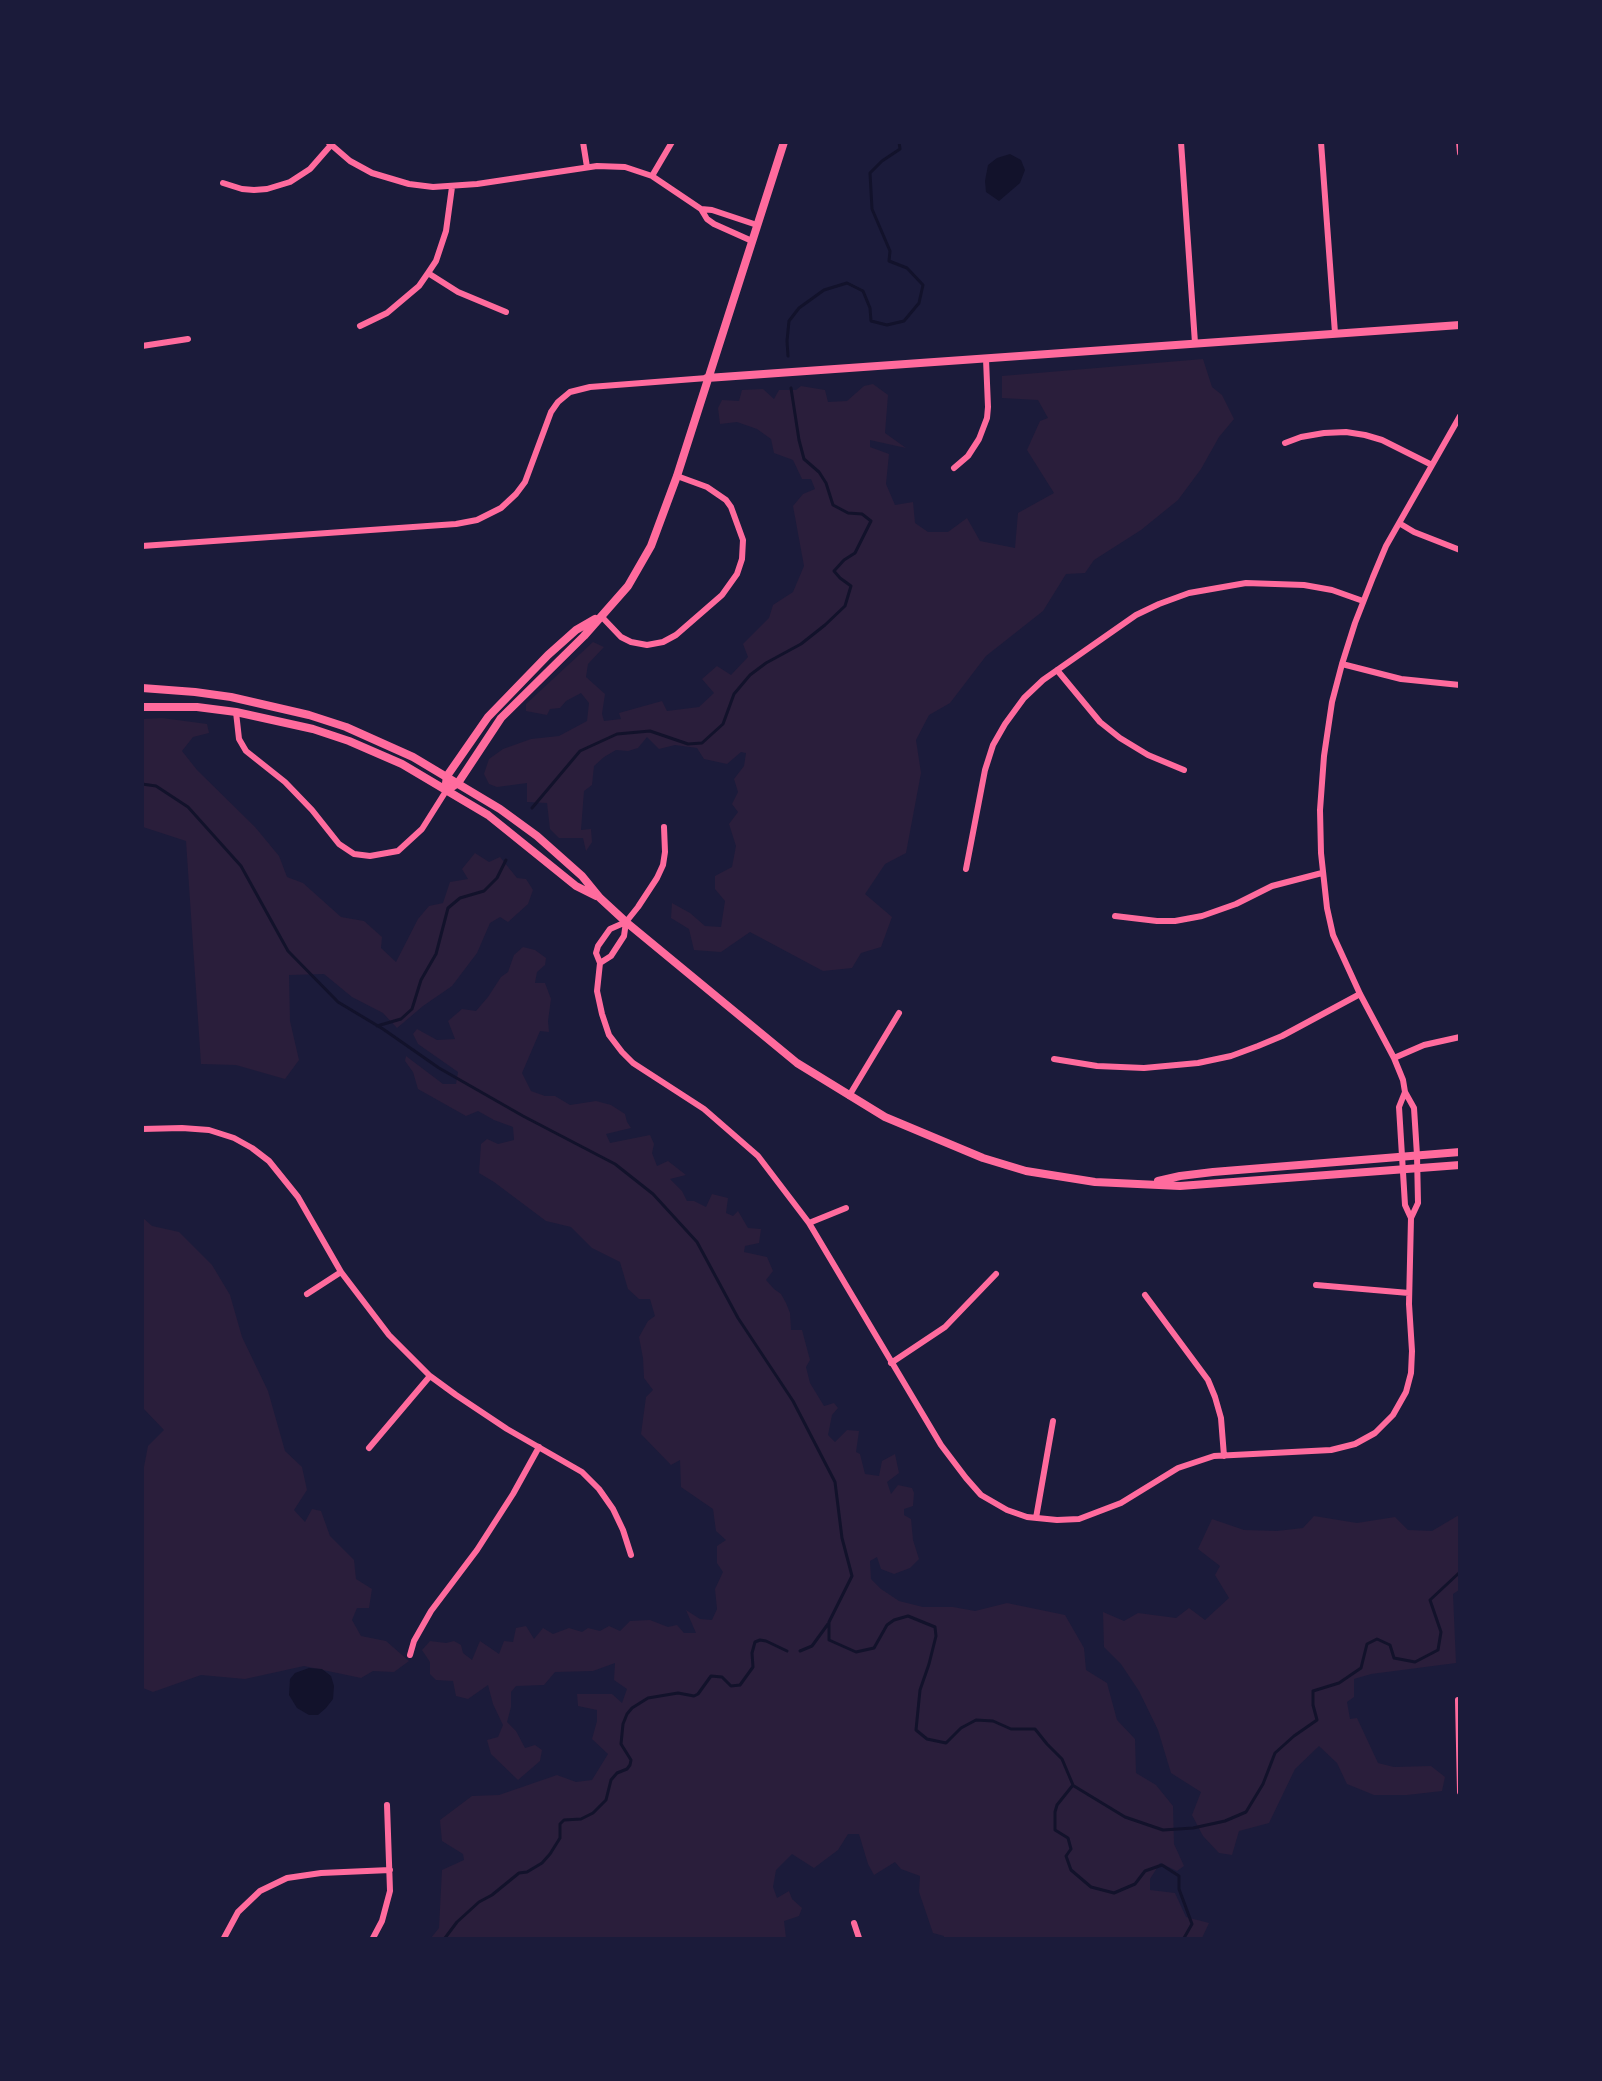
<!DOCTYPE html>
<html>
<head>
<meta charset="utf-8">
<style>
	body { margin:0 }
	#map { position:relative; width:1602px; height:2081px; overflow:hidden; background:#1b1b3a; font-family:"Archivo Narrow",sans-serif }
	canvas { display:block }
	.frame { position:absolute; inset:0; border:144px solid #1b1b3a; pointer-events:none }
</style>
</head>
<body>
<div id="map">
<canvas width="1602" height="2081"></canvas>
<div class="frame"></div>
</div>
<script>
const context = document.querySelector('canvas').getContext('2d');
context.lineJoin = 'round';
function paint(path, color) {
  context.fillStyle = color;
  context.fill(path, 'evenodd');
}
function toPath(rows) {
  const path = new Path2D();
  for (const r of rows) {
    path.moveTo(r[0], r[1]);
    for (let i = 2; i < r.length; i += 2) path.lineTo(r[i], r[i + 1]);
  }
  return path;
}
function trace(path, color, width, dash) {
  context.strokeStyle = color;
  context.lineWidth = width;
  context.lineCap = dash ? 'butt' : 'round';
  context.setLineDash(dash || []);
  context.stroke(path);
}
paint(toPath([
	[1203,359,1212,387,1222,395,1234,419,1219,437,1201,469,1178,500,1141,530,1094,560,1085,573,1066,574,1043,611,986,656,950,703,929,715,916,740,921,773,906,853,885,864,865,894,892,917,881,947,861,953,852,968,823,971,750,932,721,952,694,950,689,929,671,918,672,903,690,913,705,926,721,927,725,901,715,889,715,876,732,867,736,846,729,824,738,812,732,804,738,792,734,779,744,766,746,753,741,752,727,764,704,759,697,748,675,745,659,749,647,737,638,748,628,751,616,750,604,757,594,766,592,785,584,791,581,830,591,829,592,842,586,851,583,838,559,838,550,829,547,803,527,802,527,783,497,787,489,784,484,774,489,759,503,749,531,739,559,736,587,721,589,703,581,693,566,701,560,708,550,709,547,715,526,711,526,704,593,642,604,647,588,664,586,677,605,694,602,714,604,721,621,719,619,713,662,701,667,711,699,707,714,693,702,679,717,666,731,675,748,657,743,644,769,618,773,605,793,592,804,566,793,506,803,494,815,489,811,479,802,479,793,460,774,453,771,439,757,429,737,422,720,424,718,408,722,400,739,401,742,390,763,389,774,399,779,390,796,390,801,386,825,390,828,402,847,401,864,386,873,384,888,395,885,433,906,448,870,440,870,447,889,454,886,484,895,505,913,502,915,523,928,532,948,532,967,518,980,541,1015,548,1018,513,1054,493,1027,450,1040,421,1048,418,1038,400,1002,398,1002,376],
	[162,718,207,724,209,733,193,737,182,751,197,770,255,827,279,856,287,877,303,883,341,917,364,921,382,937,381,948,396,962,418,919,429,906,443,903,450,882,468,879,462,869,475,853,489,862,500,857,517,878,526,879,533,890,528,904,508,922,500,917,490,923,477,953,452,986,423,1006,397,1028,383,1013,352,997,324,974,289,975,290,1021,299,1060,285,1079,236,1065,201,1064,186,841,143,827,143,719],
	[523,947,535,950,546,958,545,965,537,972,535,983,545,983,551,999,548,1021,549,1032,540,1031,522,1073,531,1091,545,1096,555,1096,570,1105,596,1101,611,1105,625,1114,627,1122,631,1128,606,1134,610,1143,650,1135,654,1144,652,1153,657,1166,668,1161,686,1175,670,1179,682,1191,687,1201,694,1201,706,1207,712,1194,728,1198,726,1213,733,1216,738,1211,748,1228,761,1229,759,1243,745,1246,744,1252,767,1257,773,1271,766,1280,774,1289,781,1294,786,1303,790,1313,791,1330,802,1330,810,1360,806,1367,810,1383,824,1406,834,1403,838,1408,832,1415,828,1435,835,1442,847,1430,859,1431,856,1452,860,1454,865,1474,879,1476,882,1461,895,1454,899,1473,887,1482,891,1494,898,1485,912,1488,914,1493,913,1506,904,1509,904,1515,911,1519,913,1540,919,1559,910,1568,894,1574,881,1569,877,1557,870,1561,871,1579,881,1589,899,1601,923,1607,953,1607,975,1611,1007,1603,1065,1615,1084,1648,1086,1670,1107,1683,1117,1720,1135,1739,1136,1773,1156,1785,1173,1806,1174,1844,1184,1866,1177,1871,1160,1863,1150,1879,1150,1890,1175,1893,1186,1917,1209,1923,1202,1938,944,1938,944,1936,933,1933,919,1892,920,1876,901,1869,895,1862,874,1875,868,1864,859,1834,848,1834,838,1850,814,1868,792,1854,776,1870,773,1887,777,1898,789,1891,792,1899,802,1908,799,1916,784,1921,786,1938,431,1938,439,1928,442,1870,464,1860,463,1854,442,1841,440,1820,472,1796,499,1795,557,1775,576,1782,592,1780,608,1754,592,1739,597,1721,597,1710,578,1706,577,1694,612,1694,622,1703,627,1689,614,1680,615,1663,593,1671,555,1672,544,1685,516,1686,511,1692,511,1707,507,1722,516,1731,525,1748,535,1745,542,1750,540,1761,518,1780,491,1754,487,1740,498,1737,503,1725,493,1704,488,1685,468,1699,456,1696,453,1681,436,1680,430,1674,430,1662,422,1650,430,1641,446,1643,454,1641,461,1645,463,1653,472,1660,480,1641,499,1654,504,1641,513,1642,516,1628,526,1626,534,1639,543,1628,553,1634,569,1628,582,1632,588,1628,600,1631,609,1626,620,1631,630,1621,650,1620,668,1627,677,1625,684,1633,696,1633,686,1610,700,1619,712,1620,717,1609,715,1589,723,1572,717,1563,717,1546,726,1540,716,1531,713,1509,681,1487,680,1460,671,1465,641,1434,646,1397,653,1390,644,1378,643,1358,639,1337,648,1321,655,1316,650,1299,639,1299,628,1289,620,1262,592,1248,571,1227,546,1221,494,1182,479,1173,481,1144,487,1139,498,1144,514,1140,513,1127,494,1120,478,1111,466,1116,418,1089,413,1072,405,1061,406,1056,443,1084,456,1084,458,1072,418,1044,413,1034,417,1029,437,1040,455,1039,448,1021,462,1009,476,1011,488,997,501,977,508,972,514,955],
	[142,1217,152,1226,179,1232,212,1265,230,1295,242,1337,268,1391,285,1451,302,1467,307,1490,294,1510,305,1522,312,1509,321,1511,330,1536,354,1560,356,1579,372,1589,369,1608,357,1608,352,1620,361,1636,386,1641,409,1661,394,1672,373,1671,361,1678,304,1666,245,1679,201,1675,153,1692,143,1688,143,1472,148,1446,164,1430,143,1408],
	[1459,1515,1459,1590,1453,1594,1456,1663,1371,1674,1354,1679,1354,1697,1347,1702,1350,1719,1357,1718,1378,1763,1394,1767,1431,1766,1445,1777,1442,1791,1407,1795,1374,1795,1347,1784,1337,1763,1319,1746,1295,1769,1269,1823,1239,1831,1232,1855,1219,1853,1203,1836,1192,1815,1201,1792,1171,1773,1158,1730,1139,1691,1121,1664,1104,1647,1103,1612,1124,1621,1138,1613,1176,1618,1189,1608,1205,1620,1229,1598,1215,1575,1220,1566,1198,1549,1212,1519,1244,1530,1277,1531,1303,1528,1314,1516,1357,1523,1395,1517,1408,1530,1432,1531]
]), '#2a1e3b');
paint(toPath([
	[1010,154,1021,160,1025,170,1020,183,999,201,986,192,985,181,988,165,997,158],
	[309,1668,322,1669,331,1676,334,1686,333,1699,326,1708,318,1715,309,1715,297,1708,289,1695,290,1679,295,1673]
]), '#12122b');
trace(toPath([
	[788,356,787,341,789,321,799,308,824,290,847,283,863,291,870,308,871,321,887,325,904,321,919,303,923,285,907,268,889,261,890,251,872,209,870,173,882,161,900,149,899,142],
	[142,784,156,786,188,807,241,866,288,951,338,1002,383,1029,439,1068,523,1116,615,1164,653,1194,697,1242,738,1318,793,1401,835,1482,842,1538,852,1576,829,1622,829,1640,856,1652,874,1648,887,1625,894,1620,908,1616,935,1627,936,1636,929,1664,920,1690,916,1730,927,1739,946,1743,961,1728,976,1720,993,1721,1011,1729,1035,1729,1047,1744,1062,1759,1073,1785,1057,1805,1055,1812,1055,1830,1068,1838,1071,1849,1066,1856,1071,1870,1091,1887,1114,1893,1135,1884,1145,1871,1162,1865,1179,1876,1179,1889,1192,1924,1184,1938],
	[532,808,580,751,617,734,650,731,688,744,702,743,723,724,734,694,750,675,766,663,801,644,825,625,845,606,851,586,840,578,834,571,844,560,855,553,871,521,862,514,848,513,833,505,826,483,819,472,804,459,799,440,791,388],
	[377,1026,401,1019,412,1009,421,980,436,954,448,908,460,898,484,891,497,878,506,860],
	[800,1651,812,1646,828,1624],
	[1074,1786,1125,1817,1163,1830,1193,1828,1225,1821,1246,1812,1263,1784,1275,1753,1294,1736,1317,1720,1313,1705,1313,1691,1339,1683,1361,1668,1367,1644,1377,1639,1390,1645,1394,1658,1415,1662,1438,1650,1441,1632,1430,1600,1460,1572],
	[445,1938,457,1922,479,1902,492,1895,519,1873,527,1872,542,1863,550,1854,560,1838,560,1824,564,1820,581,1819,593,1813,606,1800,611,1780,617,1773,627,1769,630,1765,631,1760,621,1744,623,1724,627,1714,632,1708,648,1698,678,1693,694,1696,698,1694,711,1676,722,1677,731,1686,740,1685,753,1667,752,1653,755,1642,760,1640,766,1641,787,1651]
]), '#12122b', 3);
trace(toPath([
	[328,142,350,161,372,173,409,184,433,187,477,184,597,166,625,167,652,176,701,209,707,219,714,224,752,241],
	[583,142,587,167],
	[1181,142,1195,343],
	[1321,142,1335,333],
	[1459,142,1460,153],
	[652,176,672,142],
	[223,183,242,189,254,190,267,189,290,182,310,169,331,145],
	[701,209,712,210,757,225],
	[428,273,458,292,506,312],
	[360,326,387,313,419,286,428,273,436,261,446,231,452,187],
	[142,346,188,339],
	[1285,443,1301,437,1324,433,1346,432,1365,435,1382,440,1432,465],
	[954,468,968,456,979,439,987,418,988,407,986,359],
	[1399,523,1414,532,1460,550],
	[142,546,456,524,477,520,501,508,516,494,525,482,551,412,558,402,570,392,590,387,707,378],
	[601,616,621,637,631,642,647,645,663,642,676,635,722,595,737,574,742,559,743,540,731,507,726,500,707,487,677,476],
	[1342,664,1401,679,1460,685],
	[1057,670,1100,722,1120,738,1148,755,1184,770],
	[236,712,239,739,246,751,285,782,312,810,339,844,354,854,370,856,398,851,422,829,446,791],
	[664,827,665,852,663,865,657,878,638,907,626,922,610,929,598,946,596,953,600,963,597,991,602,1014,609,1035,622,1052,633,1063,704,1109,758,1156,809,1223,941,1445,966,1478,981,1495,1007,1510,1027,1517,1057,1520,1079,1519,1121,1503,1178,1468,1214,1456,1331,1450,1355,1444,1375,1433,1393,1415,1406,1392,1411,1373,1412,1351,1409,1304,1411,1218,1418,1203,1417,1155,1414,1108,1405,1092,1403,1080,1394,1058,1360,994,1333,935,1327,908,1321,853,1320,810,1324,756,1332,702,1342,664,1355,623,1373,577,1386,546,1460,416],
	[966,869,985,770,993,745,1005,724,1024,698,1043,680,1136,615,1159,604,1189,593,1246,583,1304,585,1332,590,1363,601],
	[1115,916,1157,921,1175,921,1202,916,1236,904,1272,886,1322,873],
	[600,963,611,956,624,936,626,922],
	[1394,1058,1424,1045,1460,1037],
	[1054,1059,1097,1066,1144,1068,1198,1063,1231,1056,1258,1046,1282,1036,1360,994],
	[1405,1092,1399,1107,1405,1205,1411,1218],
	[849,1096,899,1013],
	[142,1129,182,1128,209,1130,234,1138,252,1148,269,1161,298,1197,341,1272,389,1335,430,1376,456,1395,507,1429,582,1472,599,1489,613,1509,623,1530,631,1555],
	[809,1223,846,1208],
	[1316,1285,1409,1293],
	[307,1294,341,1272],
	[1145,1295,1208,1380,1215,1397,1221,1418,1224,1456],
	[891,1363,945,1327,996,1274],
	[369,1448,430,1376],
	[1036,1518,1053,1421],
	[410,1655,414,1641,431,1611,477,1550,513,1494,539,1447],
	[1458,1700,1460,1792],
	[854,1923,859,1938],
	[224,1938,238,1912,260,1891,287,1878,321,1873,390,1870],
	[373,1938,382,1921,390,1891,387,1805]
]), '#ff6b9d', 6);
trace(toPath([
	[707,378,1460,325],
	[446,783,447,776,488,717,548,655,576,630,595,619],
	[446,791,458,783,501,718,584,636,628,586,651,546,677,476,784,142]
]), '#ff6b9d', 8);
trace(toPath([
	[142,688,195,692,231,697,309,715,346,727,413,757,500,809,537,836,582,876,600,898,626,922,797,1063,885,1117,983,1158,1026,1171,1095,1182,1180,1186,1460,1165],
	[142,707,197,707,236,712,313,729,349,741,402,764,488,815,576,886,596,896],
	[1158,1181,1180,1176,1213,1172,1460,1152]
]), '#ff6b9d', 8);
</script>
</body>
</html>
